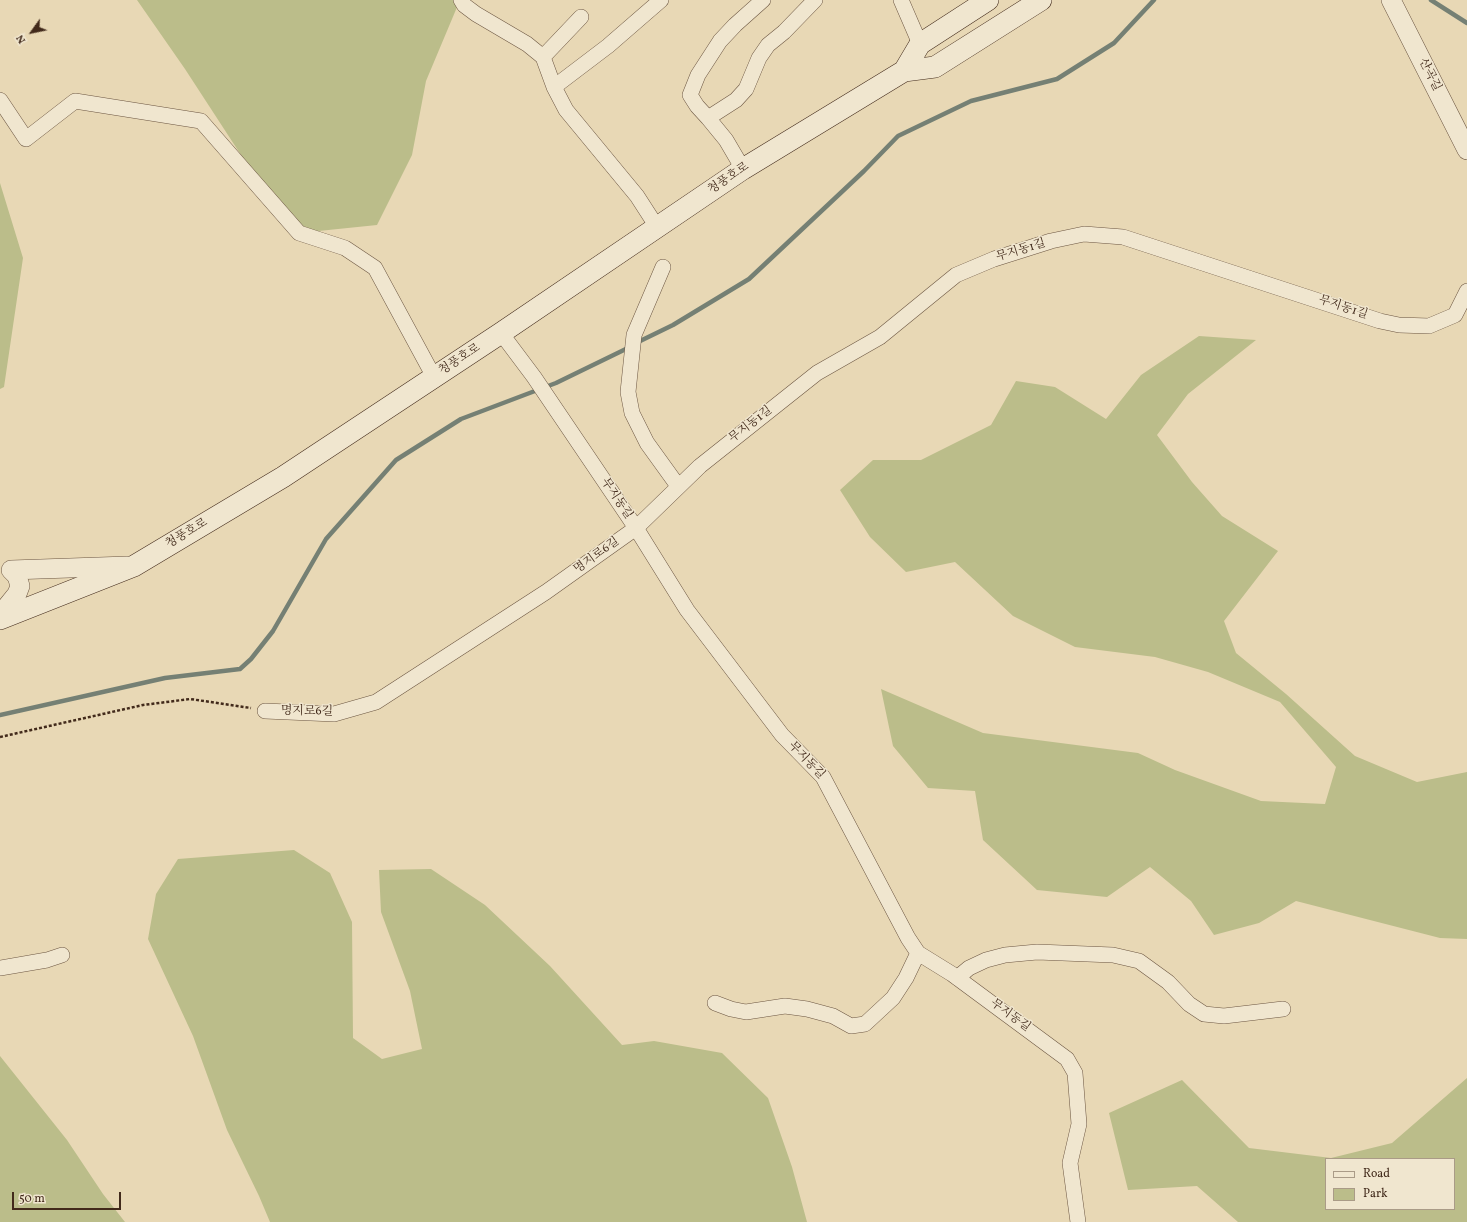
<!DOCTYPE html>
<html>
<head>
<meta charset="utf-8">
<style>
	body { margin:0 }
	#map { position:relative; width:1467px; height:1222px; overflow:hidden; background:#e8d8b5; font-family:Vollkorn,serif }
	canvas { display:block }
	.legend { position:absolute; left:1325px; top:1158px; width:130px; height:52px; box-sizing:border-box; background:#f0e6cf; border:1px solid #aa9b87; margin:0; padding:5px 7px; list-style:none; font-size:12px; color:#422a1b }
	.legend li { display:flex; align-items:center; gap:8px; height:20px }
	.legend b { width:20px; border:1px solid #aa9b87 }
	.north { position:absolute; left:12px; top:12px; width:40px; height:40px; -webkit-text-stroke:3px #f0e6cf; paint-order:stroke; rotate:237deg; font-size:11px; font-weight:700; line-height:16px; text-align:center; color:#422a1b }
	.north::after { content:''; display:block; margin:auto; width:14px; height:18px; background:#422a1b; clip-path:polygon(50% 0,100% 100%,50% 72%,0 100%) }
	.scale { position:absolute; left:12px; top:1192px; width:109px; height:18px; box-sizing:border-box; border:2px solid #422a1b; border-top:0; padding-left:5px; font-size:12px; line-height:14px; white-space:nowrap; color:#422a1b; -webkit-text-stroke:3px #f0e6cf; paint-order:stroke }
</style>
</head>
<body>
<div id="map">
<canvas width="1467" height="1222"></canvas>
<ul class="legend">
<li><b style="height:5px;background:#f0e6cf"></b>Road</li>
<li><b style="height:11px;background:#bbbd8a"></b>Park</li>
</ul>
<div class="north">N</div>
<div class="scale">50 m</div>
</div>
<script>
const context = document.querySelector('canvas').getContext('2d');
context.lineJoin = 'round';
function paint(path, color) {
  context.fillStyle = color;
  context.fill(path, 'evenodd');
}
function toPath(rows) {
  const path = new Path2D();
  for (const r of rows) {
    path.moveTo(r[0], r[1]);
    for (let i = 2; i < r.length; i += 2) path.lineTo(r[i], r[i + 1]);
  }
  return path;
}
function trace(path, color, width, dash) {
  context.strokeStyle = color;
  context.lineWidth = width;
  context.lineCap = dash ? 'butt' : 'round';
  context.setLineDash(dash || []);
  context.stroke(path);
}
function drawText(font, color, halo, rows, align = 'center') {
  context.font = font + ' Vollkorn,"Noto Serif KR",serif';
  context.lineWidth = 3;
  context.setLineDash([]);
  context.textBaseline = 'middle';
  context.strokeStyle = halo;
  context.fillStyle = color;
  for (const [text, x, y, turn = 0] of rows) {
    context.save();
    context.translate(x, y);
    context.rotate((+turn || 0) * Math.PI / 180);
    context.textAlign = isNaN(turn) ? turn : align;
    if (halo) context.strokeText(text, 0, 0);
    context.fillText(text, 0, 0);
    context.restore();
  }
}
paint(toPath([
	[137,0,460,0,426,81,412,155,377,225,299,233,254,175,185,69],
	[0,183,23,258,4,387,0,389],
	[1199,336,1256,340,1188,394,1157,435,1192,482,1222,516,1278,551,1224,621,1236,653,1286,694,1355,756,1417,782,1467,772,1467,939,1440,938,1296,901,1259,923,1214,935,1191,901,1150,867,1107,897,1037,890,983,840,975,791,928,788,893,746,881,689,983,733,1138,753,1175,770,1261,801,1325,804,1336,767,1280,702,1208,672,1155,657,1075,647,1013,616,955,562,906,572,870,537,840,490,873,460,921,460,991,425,1016,381,1055,387,1106,419,1141,375],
	[294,850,330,873,352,922,353,1038,382,1059,422,1049,410,991,381,912,379,870,431,869,485,905,550,966,622,1045,654,1041,722,1053,768,1098,792,1167,807,1222,270,1222,259,1196,227,1130,193,1036,148,939,156,894,178,859],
	[0,1056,67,1140,103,1194,125,1222,0,1222],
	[1467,1078,1467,1222,1238,1222,1197,1186,1128,1190,1109,1113,1182,1080,1249,1148,1331,1158,1392,1143],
	[1326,1159,1454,1159,1454,1209,1326,1209]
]), '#bbbd8a');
trace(toPath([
	[1431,0,1467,23],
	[636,343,673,325,749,279,864,171,898,136,971,101,1057,79,1114,43,1154,0],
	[0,715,165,678,240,669,251,659,273,631,326,539,396,460,461,419,556,383,630,347]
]), '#758074', 4.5);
const minor = toPath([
	[461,0,464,5,476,14,527,44,543,57],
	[901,0,920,44],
	[581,17,543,57,554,87,566,110,637,196,657,227],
	[554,87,608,46,661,0],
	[0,100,26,139,75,101,201,121,299,233,345,248,375,268,434,377],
	[708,118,736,100,746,89,759,58,768,45,784,32,815,0],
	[743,169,726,140,708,118,697,106,690,95,698,75,720,41,735,25,763,0],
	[663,267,634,335,628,392,632,413,647,443,678,486],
	[501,333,534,377,636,528,687,610,782,735,823,777,908,938,918,953,952,974,1067,1059,1075,1073,1079,1124,1070,1163,1078,1222],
	[265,711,334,714,376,702,546,592,636,528,700,466,817,373,880,337,956,275,994,259,1051,241,1084,234,1123,237,1380,321,1399,325,1429,326,1455,315,1467,291],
	[0,968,47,960,62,955],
	[957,978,969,968,986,960,1005,955,1037,952,1113,955,1139,961,1168,982,1189,1004,1204,1014,1224,1016,1283,1009],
	[715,1003,731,1009,746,1012,785,1006,807,1009,833,1016,851,1026,865,1024,893,998,906,978,918,953]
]);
const tertiary = toPath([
	[1391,0,1467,150],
	[0,615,17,594,20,586,17,576,11,570,128,566]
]);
const secondary = toPath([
	[904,71,920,44,988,0],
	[0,619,134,566,283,477,501,333,743,169,904,71,935,67,1041,0]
]);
trace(minor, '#6c5642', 16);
trace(tertiary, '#6c5642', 20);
trace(secondary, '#422a1b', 22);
trace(toPath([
	[0,737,143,705,190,699,251,708]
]), '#422a1b', 2.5, [3, 2]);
trace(minor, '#f0e6cf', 15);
trace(tertiary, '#f0e6cf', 19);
trace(secondary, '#f0e6cf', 21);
drawText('12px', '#422a1b', '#f0e6cf', [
	["산곡길",1429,75,63],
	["청풍호로",729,179,-34],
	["무지동1길",1021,251,-17],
	["무지동1길",1343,308,18],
	["청풍호로",460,360,-33],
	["무지동1길",751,425,-38],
	["무지동길",616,499,56],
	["청풍호로",187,534,-31],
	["명지로6길",597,556,-36],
	["명지로6길",307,712,1],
	["무지동길",806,761,46],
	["무지동길",1010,1016,36]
]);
</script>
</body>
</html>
